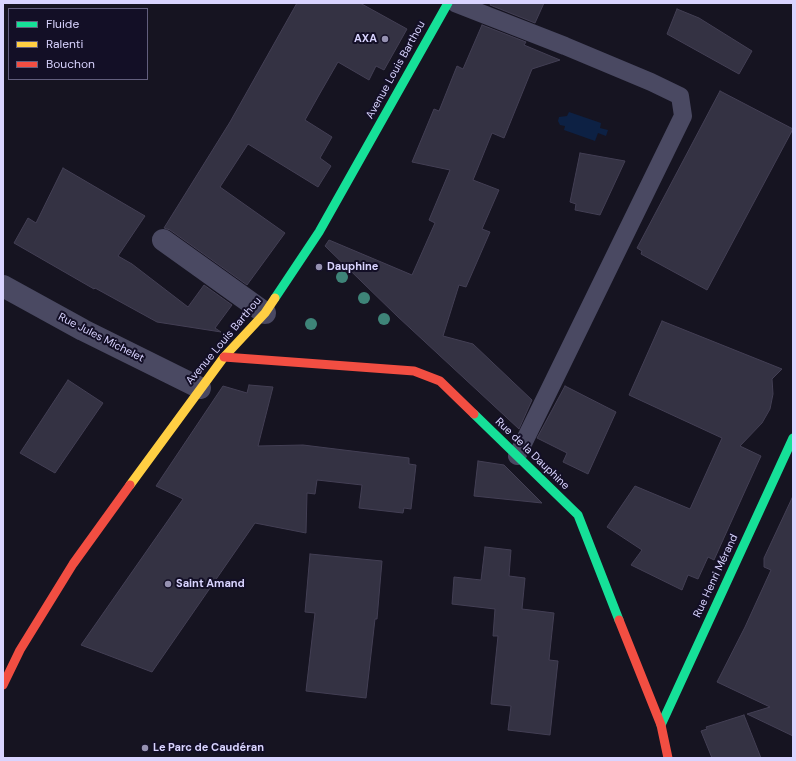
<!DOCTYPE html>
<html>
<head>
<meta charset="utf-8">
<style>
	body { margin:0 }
	#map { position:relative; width:796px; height:761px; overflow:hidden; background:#161421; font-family:"DM Sans",sans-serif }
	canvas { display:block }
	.frame { position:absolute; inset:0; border:4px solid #d9d4ff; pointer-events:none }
	.legend { position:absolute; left:8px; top:8px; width:140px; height:72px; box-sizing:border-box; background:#130f26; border:1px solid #625e7d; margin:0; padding:5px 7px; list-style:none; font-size:12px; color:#d9d4ff }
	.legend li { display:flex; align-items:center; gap:8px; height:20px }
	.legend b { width:20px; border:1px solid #625e7d }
</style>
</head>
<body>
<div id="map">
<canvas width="796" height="761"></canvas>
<div class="frame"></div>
<ul class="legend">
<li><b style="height:5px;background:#16e098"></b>Fluide</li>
<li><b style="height:5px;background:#ffcf43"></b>Ralenti</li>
<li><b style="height:5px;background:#f24e42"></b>Bouchon</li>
</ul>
</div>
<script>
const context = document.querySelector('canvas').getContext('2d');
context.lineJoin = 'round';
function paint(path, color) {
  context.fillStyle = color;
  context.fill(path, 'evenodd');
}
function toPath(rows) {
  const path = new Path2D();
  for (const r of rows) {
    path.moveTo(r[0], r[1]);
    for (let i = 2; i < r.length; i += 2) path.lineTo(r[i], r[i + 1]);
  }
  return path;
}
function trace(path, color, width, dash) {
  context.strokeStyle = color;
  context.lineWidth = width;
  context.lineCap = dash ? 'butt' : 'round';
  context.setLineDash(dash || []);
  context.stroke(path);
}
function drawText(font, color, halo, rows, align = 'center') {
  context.font = font + ' "DM Sans",sans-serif';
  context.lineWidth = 4;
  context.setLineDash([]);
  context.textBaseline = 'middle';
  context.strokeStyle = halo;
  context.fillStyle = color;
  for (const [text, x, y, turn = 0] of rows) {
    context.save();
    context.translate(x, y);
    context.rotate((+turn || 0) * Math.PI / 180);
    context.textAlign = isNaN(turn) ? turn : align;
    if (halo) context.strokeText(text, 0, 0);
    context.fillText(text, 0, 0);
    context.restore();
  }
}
paint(toPath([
	[569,112,601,123,600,128,608,130,606,136,598,133,595,141,564,130,565,126,560,125,558,121,559,117,567,116]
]), '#0d2144');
const building = toPath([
	[297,3,360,3,407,29,384,70,376,66,369,80,338,62,319,95,305,120,332,137,320,158,331,166,318,187,248,144,220,187,285,233,247,285,170,230,164,228,230,122,297,3],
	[491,3,544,3,535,23,490,5,491,3],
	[677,9,699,18,752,51,739,74,667,34,677,9],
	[482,25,526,42,524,45,560,60,532,69,504,138,492,133,473,180,499,190,482,229,490,232,466,287,459,285,443,336,473,344,532,400,519,429,397,316,325,246,329,240,412,275,435,223,429,220,450,170,412,162,434,109,439,111,457,66,463,69,482,25],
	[720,91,793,129,707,290,641,254,642,251,637,248,720,91],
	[580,153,625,161,600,215,575,210,576,204,570,202,580,153],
	[63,168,145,216,118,256,132,264,188,307,204,285,232,305,215,328,221,332,157,322,95,288,94,289,14,243,28,218,36,223,63,168],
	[662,321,782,369,772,379,773,394,770,409,762,423,740,446,761,456,745,491,714,560,708,557,698,579,688,575,682,590,631,565,642,550,607,527,635,486,690,509,722,438,629,395,662,321],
	[68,380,103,403,55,473,20,453,68,380],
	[249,385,273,387,258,446,303,445,409,458,409,464,416,465,411,509,404,508,403,513,359,508,362,485,317,480,315,494,307,493,306,533,255,523,152,672,81,645,183,499,156,486,223,386,247,393,249,385],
	[565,386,616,412,588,474,563,462,567,453,537,438,565,386],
	[478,461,504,465,542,503,474,496,478,461],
	[793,496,793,736,747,714,770,707,717,682,745,627,771,570,764,567,764,558,793,496],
	[485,547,511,550,509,576,525,578,522,609,554,613,549,660,558,661,550,735,508,730,511,706,491,704,498,636,493,636,495,609,452,604,454,577,481,580,485,547],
	[310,554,382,561,377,619,375,619,366,698,306,691,315,613,305,612,310,554],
	[744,715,761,758,712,758,701,731,707,729,706,727,744,715]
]);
paint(building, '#343243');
trace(building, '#433f54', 1);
trace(toPath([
	[455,3,565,46,651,82,680,96,683,116,517,456]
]), '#4a4962', 18);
trace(toPath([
	[163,240,265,313],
	[3,286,83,330,200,388]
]), '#4a4962', 22);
trace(toPath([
	[275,298,319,232,448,3],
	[474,414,578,515,619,620],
	[661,725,793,438]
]), '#16e098', 9);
trace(toPath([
	[130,485,224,357,265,313,275,298]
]), '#ffcf43', 9);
trace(toPath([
	[224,357,414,371,440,381,474,414],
	[619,620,661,725,668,758],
	[3,685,20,650,73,564,130,485]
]), '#f24e42', 9);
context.fillStyle = '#3e8478';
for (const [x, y] of [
	[342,277],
	[364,298],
	[384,319],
	[311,324]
]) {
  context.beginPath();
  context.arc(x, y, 6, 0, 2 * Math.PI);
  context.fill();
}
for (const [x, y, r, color] of [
	[385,39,4,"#9591b1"],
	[319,267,4,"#9591b1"],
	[168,584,4,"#9591b1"],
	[145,748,4,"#9591b1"]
]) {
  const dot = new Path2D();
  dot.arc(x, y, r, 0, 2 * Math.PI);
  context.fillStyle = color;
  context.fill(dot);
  trace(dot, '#130f26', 1.5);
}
drawText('bold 11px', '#d9d4ff', '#130f26', [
	["AXA",377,39,"right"],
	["Dauphine",327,267],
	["Saint Amand",176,584],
	["Le Parc de Caudéran",153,748]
], 'left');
drawText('11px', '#d9d4ff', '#130f26', [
	["Avenue Louis Barthou",396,70,-61],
	["Rue Jules Michelet",101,338,27],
	["Avenue Louis Barthou",224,341,-50],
	["Rue de la Dauphine",532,454,44],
	["Rue Henri Mérand",716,576,-65]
]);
</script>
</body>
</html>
